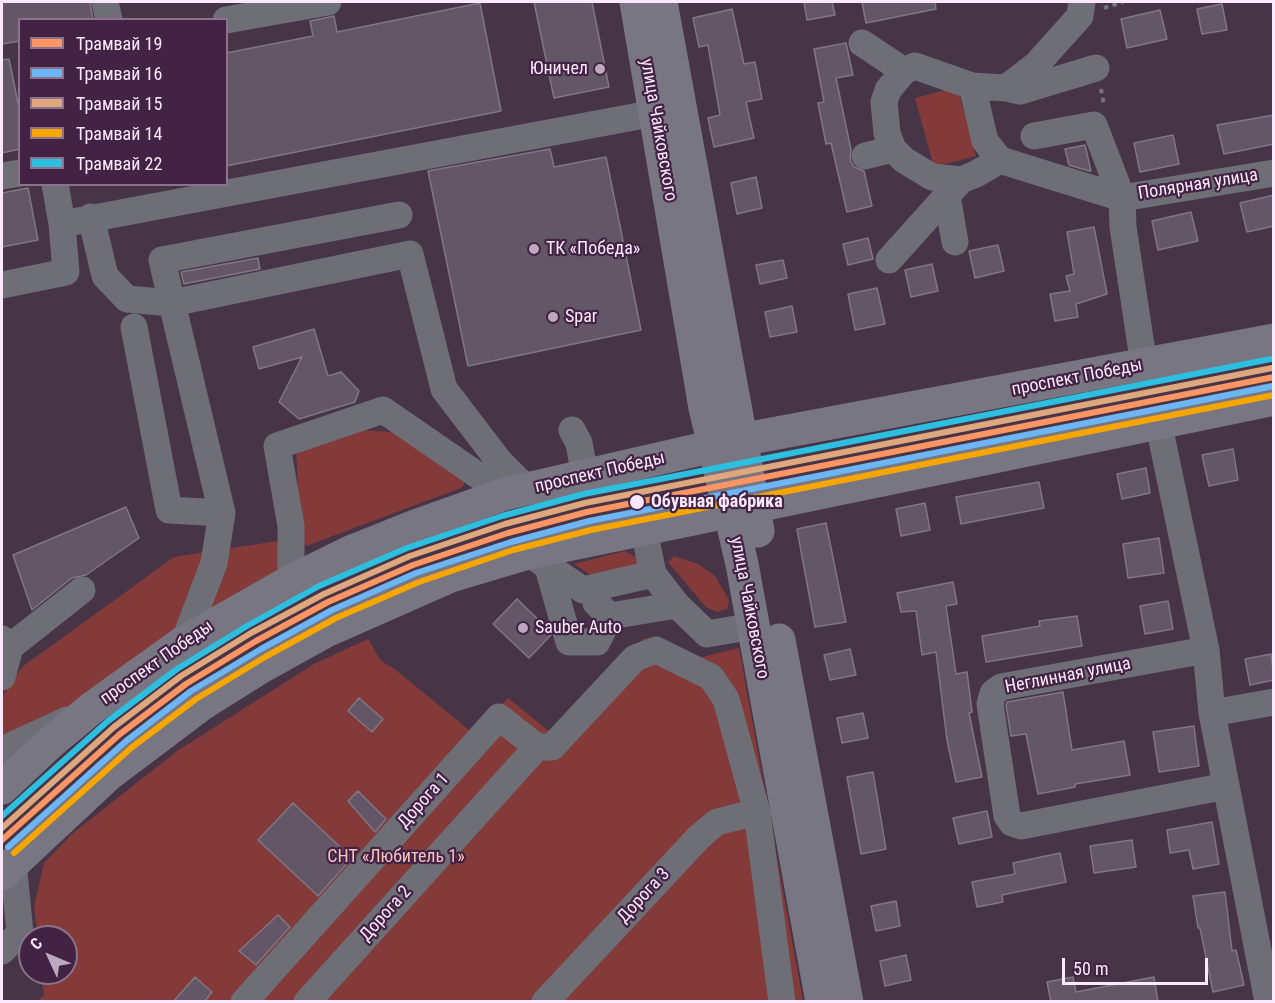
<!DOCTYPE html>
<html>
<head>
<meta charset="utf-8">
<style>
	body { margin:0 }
	#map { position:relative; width:1275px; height:1003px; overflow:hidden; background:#473547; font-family:"Roboto Condensed",sans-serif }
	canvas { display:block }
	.frame { position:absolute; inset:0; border:3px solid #fce8fd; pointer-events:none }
	.legend { position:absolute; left:18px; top:18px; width:210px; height:168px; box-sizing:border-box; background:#432344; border:2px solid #8d728e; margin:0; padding:8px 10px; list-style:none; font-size:18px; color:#fce8fd }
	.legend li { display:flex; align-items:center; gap:12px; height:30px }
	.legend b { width:30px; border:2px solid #8d728e }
	.north { position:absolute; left:18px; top:925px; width:60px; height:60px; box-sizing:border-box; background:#432344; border:2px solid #8d728e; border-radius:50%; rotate:314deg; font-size:16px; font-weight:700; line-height:24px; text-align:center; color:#fce8fd }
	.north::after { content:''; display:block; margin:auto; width:21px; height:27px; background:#bda9bd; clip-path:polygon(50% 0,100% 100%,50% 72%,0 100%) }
	.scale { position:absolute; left:1062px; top:958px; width:146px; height:27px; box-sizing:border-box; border:3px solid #fce8fd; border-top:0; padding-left:8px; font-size:18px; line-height:21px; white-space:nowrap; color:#fce8fd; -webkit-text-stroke:4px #432344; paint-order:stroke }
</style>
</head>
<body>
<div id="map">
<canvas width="1275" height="1003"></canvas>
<div class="frame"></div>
<ul class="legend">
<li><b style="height:8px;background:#fb9564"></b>Трамвай 19</li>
<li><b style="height:8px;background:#6db6f5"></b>Трамвай 16</li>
<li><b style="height:8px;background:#dfa77e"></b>Трамвай 15</li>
<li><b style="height:8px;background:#f7a600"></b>Трамвай 14</li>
<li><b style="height:8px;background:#2dbfdf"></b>Трамвай 22</li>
</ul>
<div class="north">С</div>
<div class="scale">50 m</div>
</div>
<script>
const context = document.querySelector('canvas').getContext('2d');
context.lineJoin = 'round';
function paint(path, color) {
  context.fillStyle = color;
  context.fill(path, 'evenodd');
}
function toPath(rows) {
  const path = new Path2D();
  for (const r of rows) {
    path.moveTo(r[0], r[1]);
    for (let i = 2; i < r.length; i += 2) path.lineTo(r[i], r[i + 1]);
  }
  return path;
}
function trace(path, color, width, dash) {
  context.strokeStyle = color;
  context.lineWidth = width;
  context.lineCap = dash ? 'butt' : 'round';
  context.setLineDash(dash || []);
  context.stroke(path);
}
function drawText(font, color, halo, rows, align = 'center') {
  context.font = font + ' "Roboto Condensed",sans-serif';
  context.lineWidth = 4.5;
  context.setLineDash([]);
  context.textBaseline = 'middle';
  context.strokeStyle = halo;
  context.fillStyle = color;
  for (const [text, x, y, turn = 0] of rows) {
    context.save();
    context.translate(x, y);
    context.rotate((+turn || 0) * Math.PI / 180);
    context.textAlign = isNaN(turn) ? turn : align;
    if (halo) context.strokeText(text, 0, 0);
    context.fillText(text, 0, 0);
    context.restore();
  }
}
paint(toPath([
	[957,87,976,156,934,167,915,98],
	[359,430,390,432,402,437,464,479,464,484,461,488,306,546,301,537,296,450],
	[284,540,282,567,60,716,2,745,2,697,22,667,174,557],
	[625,551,637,558,640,564,594,577,574,564],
	[674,556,698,564,715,576,729,600,727,609,717,612,706,607,668,562],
	[656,637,694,659,739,648,803,1001,37,1002,44,995,41,973,66,973,66,937,38,937,34,907,44,863,72,834,177,751,314,664,368,639,381,661,396,670,475,735,508,698,555,736,590,694,643,639]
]), '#843a39');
const building = toPath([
	[2,2,90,2,93,20,20,20,20,41,2,44,2,2],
	[534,2,592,2,609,87,554,98,534,2],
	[804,2,832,2,835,15,807,20,804,2],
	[862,2,935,2,936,9,866,23,862,2],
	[480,3,501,111,226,166,226,53,313,36,310,21,334,16,337,32,480,3],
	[1222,4,1227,30,1202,34,1197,9,1222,4],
	[732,9,744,64,755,62,762,99,746,102,754,138,714,147,708,118,720,115,708,45,699,47,693,18,732,9],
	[1160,10,1167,39,1127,48,1121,19,1160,10],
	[846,43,853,75,836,78,851,150,850,160,854,167,864,171,872,206,847,212,831,143,826,144,818,103,824,102,814,49,846,43],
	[9,59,20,113,20,149,2,153,2,60,9,59],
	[1274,115,1274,144,1224,154,1217,125,1274,115],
	[1173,135,1179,164,1140,172,1134,143,1173,135],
	[1085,145,1091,171,1089,171,1069,165,1065,149,1085,145],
	[550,149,554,167,606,157,641,330,468,366,428,171,550,149],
	[756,177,762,208,737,214,731,183,756,177],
	[28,188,38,240,2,247,2,193,28,188],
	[1274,195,1274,226,1247,232,1240,203,1274,195],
	[1191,212,1198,241,1158,250,1152,221,1191,212],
	[1094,227,1107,294,1076,304,1078,317,1055,321,1050,294,1070,291,1066,276,1074,274,1067,232,1094,227],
	[868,238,873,259,848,265,843,244,868,238],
	[998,245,1004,271,975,278,969,251,998,245],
	[258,258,260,269,184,284,181,272,258,258],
	[783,260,787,278,760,284,756,265,783,260],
	[932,264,938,291,911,297,905,270,932,264],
	[877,288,885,324,855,330,848,294,877,288],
	[792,306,797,332,770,337,765,312,792,306],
	[314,329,328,376,341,372,359,391,355,402,299,419,279,402,302,357,259,369,253,347,314,329],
	[1233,449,1238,480,1209,486,1202,455,1233,449],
	[1146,468,1150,493,1122,499,1117,474,1146,468],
	[1039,482,1044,508,961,524,956,497,1039,482],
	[925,503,930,530,901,536,896,509,925,503],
	[126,507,139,538,86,575,72,578,32,610,13,555,126,507],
	[826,523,846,622,815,627,797,529,826,523],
	[1159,538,1164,573,1128,578,1123,544,1159,538],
	[953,582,957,604,946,606,956,674,967,672,972,712,969,713,982,777,956,782,947,740,936,652,922,655,916,611,901,612,897,593,953,582],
	[517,599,549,630,551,635,529,658,493,624,517,599],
	[1168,601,1173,629,1145,634,1140,606,1168,601],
	[1077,616,1082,646,986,662,982,636,1040,626,1039,621,1077,616],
	[850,649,856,675,830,680,824,655,850,649],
	[1271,654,1274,680,1250,685,1245,659,1271,654],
	[1063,692,1072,750,1124,741,1130,775,1075,784,1075,787,1038,794,1026,734,1011,736,1006,705,1007,702,1063,692],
	[359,698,383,719,372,732,348,711,359,698],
	[863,713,868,738,842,743,837,718,863,713],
	[1194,726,1199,766,1159,772,1153,732,1194,726],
	[873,772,886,849,861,854,847,777,873,772],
	[358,791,386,819,375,832,348,801,358,791],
	[293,803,352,858,318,896,258,840,293,803],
	[987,811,992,837,959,844,953,818,987,811],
	[1212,822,1219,864,1193,869,1189,850,1170,853,1167,830,1212,822],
	[1132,840,1136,867,1094,873,1090,846,1132,840],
	[1060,853,1066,882,1002,895,1003,902,977,907,972,882,1015,874,1013,863,1060,853],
	[1225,892,1232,951,1236,950,1244,985,1213,992,1200,928,1198,928,1193,896,1225,892],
	[896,901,900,926,876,931,871,906,896,901],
	[278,915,290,927,256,965,239,951,278,915],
	[906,955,911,980,885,986,880,961,906,955],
	[195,977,212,992,204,1002,173,1002,195,977],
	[1073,977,1076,992,1154,977,1158,1002,1051,1002,1047,982,1073,977]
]);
paint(building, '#635767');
trace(building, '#817586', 1.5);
trace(toPath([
	[1104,8,1123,2],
	[1101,89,1104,105]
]), '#77727d', 4, [4.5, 4.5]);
trace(toPath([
	[105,2,109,20],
	[1082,2,1080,16,1036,65,1006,88,972,86,985,141,1000,160,1122,198,1123,227,1144,365],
	[226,20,328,2],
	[862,43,904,71],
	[972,86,915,66,904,71,888,90,884,102,887,133,893,149,904,160,932,177,961,180,976,174,1000,160],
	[1007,88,1020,91,1096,68],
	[1034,136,1094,125,1122,198,1274,173],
	[865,156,893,149],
	[2,176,20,173],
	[55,184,62,224],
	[947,196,955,242],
	[91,217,105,276,127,299,172,303,162,260,399,215],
	[889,260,961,180],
	[2,285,66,272,62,224,655,113],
	[134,327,169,510,222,513],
	[1158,421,1206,650,1212,713,1268,1002],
	[572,430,579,443,585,476],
	[528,553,583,590,653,574,644,530],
	[548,567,569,642,597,642,610,616],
	[653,574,677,605,707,634,753,626],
	[291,581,291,526,277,446,383,410,505,494],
	[596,603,610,616,677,605],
	[2,639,10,647,2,677],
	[184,642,214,563,222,513,172,303,410,254,444,389,499,461,527,489],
	[10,647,82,590],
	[1206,650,1001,687,993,693,990,704,1007,816,1012,823,1021,826,1226,786],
	[1212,713,1274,702],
	[537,747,552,747,635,658,656,650,711,677,726,699,757,812,782,1002],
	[2,750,67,720],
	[2,951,20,933,13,862],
	[244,1002,499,717,537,747],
	[307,1002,537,747],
	[545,1002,699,837,717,822,757,812]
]), '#6e6e77', 27);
trace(toPath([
	[636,2,705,408,742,564,822,1002],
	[661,2,758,531],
	[779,640,847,1002],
	[2,788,51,742,92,708,184,642,291,581,350,552,415,526,505,494,740,440,1274,340],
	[2,874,109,774,202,704,261,667,324,632,451,576,528,553,1274,399]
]), '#787682', 33);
trace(toPath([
	[2,840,120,734,186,684,256,641,328,602,413,565,508,533,587,512,1274,377]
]), '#fb9564', 6);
trace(toPath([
	[8,847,126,741,191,691,261,649,332,610,416,573,511,542,589,521,1274,386]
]), '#6db6f5', 6);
trace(toPath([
	[2,828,114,727,181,676,251,633,324,594,410,556,505,524,585,503,1272,368]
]), '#dfa77e', 6);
trace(toPath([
	[14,853,131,748,196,699,265,657,336,618,419,582,513,550,591,530,1274,395]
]), '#f7a600', 6);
trace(toPath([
	[2,816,108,721,177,669,247,626,319,586,407,548,502,516,584,494,1271,359]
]), '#2dbfdf', 6);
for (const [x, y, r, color] of [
	[600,69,6,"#bda9bd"],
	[534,249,6,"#bda9bd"],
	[553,317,6,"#bda9bd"],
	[637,502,8,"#fce8fd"],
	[523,628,6,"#bda9bd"]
]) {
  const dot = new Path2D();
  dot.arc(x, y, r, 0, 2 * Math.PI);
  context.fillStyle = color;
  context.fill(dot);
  trace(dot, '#432344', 2);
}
drawText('18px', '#fce8fd', '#432344', [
	["Юничел",588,69,"right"],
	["ТК «Победа»",546,249],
	["Spar",565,317],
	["Sauber Auto",535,628]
], 'left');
drawText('18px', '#fce8fd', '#432344', [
	["улица Чайковского",658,130,80],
	["Полярная улица",1198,185,-9],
	["проспект Победы",1077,378,-11],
	["проспект Победы",600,473,-13],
	["улица Чайковского",749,608,79],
	["проспект Победы",157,663,-35],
	["Неглинная улица",1068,676,-11],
	["Дорога 1",424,801,-48],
	["Дорога 3",644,896,-47],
	["Дорога 2",386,914,-48]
]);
drawText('bold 18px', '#fce8fd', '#432344', [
	["Обувная фабрика",651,502]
], 'left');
drawText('18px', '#fac2bc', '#432344', [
	["СНТ «Любитель 1»",396,857]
]);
</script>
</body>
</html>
